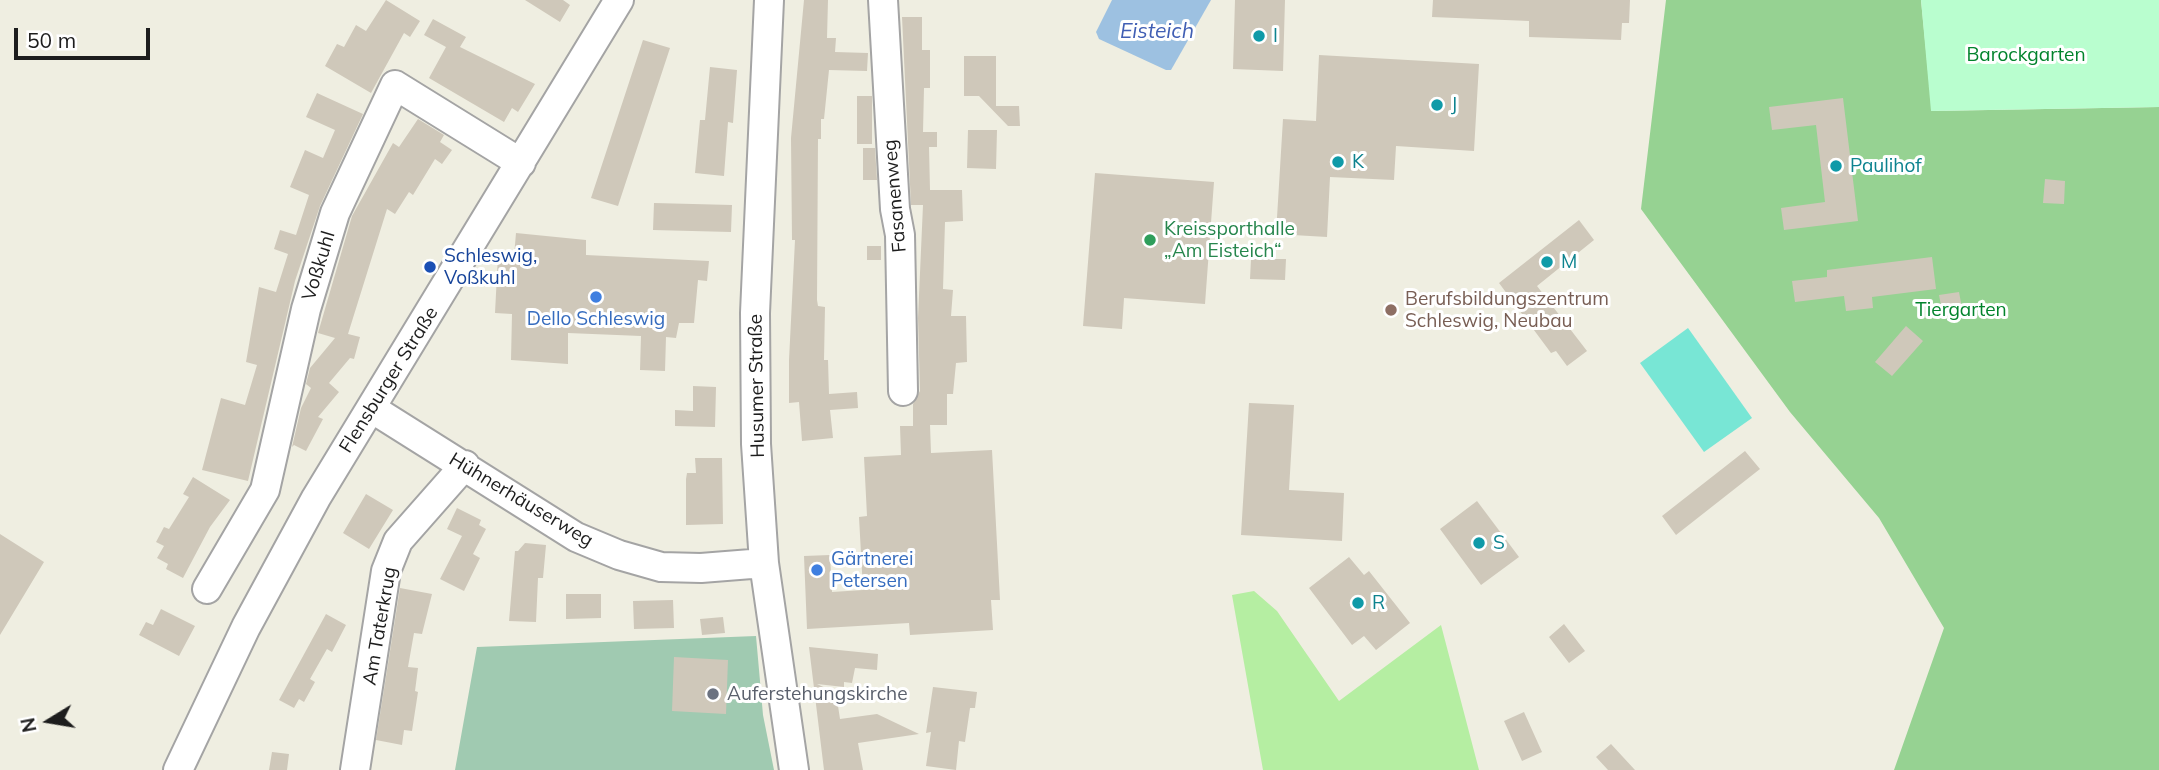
<!DOCTYPE html>
<html>
<head>
<meta charset="utf-8">
<style>
	body { margin:0 }
	#map { position:relative; width:2159px; height:770px; overflow:hidden; background:#efeee1; font-family:Mulish,sans-serif }
	canvas { display:block }
	.north { position:absolute; left:14px; top:686px; width:70px; height:70px; -webkit-text-stroke:5px #fff; paint-order:stroke; rotate:259deg; font-size:19px; font-weight:700; line-height:28px; text-align:center; color:#1d1d1d }
	.north::after { content:''; display:block; margin:auto; width:24px; height:32px; background:#1d1d1d; clip-path:polygon(50% 0,100% 100%,50% 72%,0 100%) }
	.scale { position:absolute; left:14px; top:28px; width:136px; height:32px; box-sizing:border-box; border:4px solid #1d1d1d; border-top:0; padding-left:9px; font-size:21px; line-height:24px; white-space:nowrap; color:#1d1d1d; -webkit-text-stroke:5px #fff; paint-order:stroke }
</style>
</head>
<body>
<div id="map">
<canvas width="2159" height="770"></canvas>
<div class="north">N</div>
<div class="scale">50 m</div>
</div>
<script>
const context = document.querySelector('canvas').getContext('2d');
context.lineJoin = 'round';
function paint(path, color) {
  context.fillStyle = color;
  context.fill(path, 'evenodd');
}
function toPath(rows) {
  const path = new Path2D();
  for (const r of rows) {
    path.moveTo(r[0], r[1]);
    for (let i = 2; i < r.length; i += 2) path.lineTo(r[i], r[i + 1]);
  }
  return path;
}
function trace(path, color, width, dash) {
  context.strokeStyle = color;
  context.lineWidth = width;
  context.lineCap = dash ? 'butt' : 'round';
  context.setLineDash(dash || []);
  context.stroke(path);
}
function drawText(font, color, halo, rows, align = 'center') {
  context.font = font + ' Mulish,sans-serif';
  context.lineWidth = 6;
  context.setLineDash([]);
  context.textBaseline = 'middle';
  context.strokeStyle = halo;
  context.fillStyle = color;
  for (const [text, x, y, turn = 0] of rows) {
    context.save();
    context.translate(x, y);
    context.rotate((+turn || 0) * Math.PI / 180);
    context.textAlign = isNaN(turn) ? turn : align;
    if (halo) context.strokeText(text, 0, 0);
    context.fillText(text, 0, 0);
    context.restore();
  }
}
paint(toPath([
	[1254,591,1277,611,1339,701,1441,625,1479,770,1263,770,1232,595]
]), '#b5eea2');
paint(toPath([
	[1666,0,1921,0,1932,111,2159,107,2159,770,1894,770,1944,628,1879,518,1790,412,1641,209]
]), '#96d292');
paint(toPath([
	[756,636,763,715,774,770,455,770,477,647]
]), '#a0cab1');
paint(toPath([
	[1921,0,2159,0,2159,107,1931,111]
]), '#b9fecf');
paint(toPath([
	[1688,328,1752,418,1704,452,1640,363]
]), '#78e6d5');
paint(toPath([
	[1112,0,1211,0,1171,70,1166,70,1099,39,1096,32]
]), '#9dc1e1');
paint(toPath([
	[386,0,420,21,410,37,404,33,371,93,325,66,337,44,344,47,356,25,366,31],
	[525,0,563,0,570,5,560,22],
	[804,0,828,0,827,38,836,38,835,52,868,53,867,71,829,70,824,119,821,119,821,139,818,139,817,300,818,306,825,307,824,360,828,360,829,394,857,392,858,408,830,410,833,438,802,441,799,402,789,403,789,360,795,240,792,240,791,138],
	[1235,0,1285,0,1283,71,1233,69],
	[1433,0,1630,0,1629,23,1622,23,1621,40,1529,37,1529,21,1432,17],
	[902,17,922,17,922,50,930,50,930,88,924,88,923,132,937,132,937,147,929,147,930,190,962,190,963,221,945,222,943,289,953,290,951,316,966,316,967,362,956,363,953,394,947,394,947,425,930,425,931,453,992,450,1000,600,991,600,993,630,910,635,909,623,807,629,804,556,830,555,832,592,863,590,859,517,867,516,864,457,901,455,900,426,913,426,913,404,920,391,918,318,923,205,911,205],
	[433,19,466,37,460,47,535,84,518,112,512,108,504,122,429,78,446,47,424,35],
	[643,40,670,48,618,206,591,198],
	[1319,55,1479,64,1474,151,1396,146,1394,180,1330,177,1327,237,1276,234,1283,119,1316,121],
	[964,56,996,56,996,106,1019,106,1020,126,1008,126,979,96,964,96],
	[710,67,737,70,733,123,728,122,724,176,695,173,700,120,705,120],
	[317,93,363,114,320,206,295,281,248,481,202,470,221,398,245,405,257,365,246,362,259,287,276,292,288,254,274,249,280,230,296,235,309,195,290,187,305,150,323,158,335,130,306,117],
	[857,96,872,96,872,144,857,144],
	[1843,98,1858,221,1784,230,1781,208,1825,202,1816,125,1772,130,1769,107],
	[418,119,444,135,440,142,452,150,442,164,435,159,413,195,409,192,395,214,387,209,348,334,360,337,354,359,350,358,329,383,339,392,318,417,323,419,306,451,294,445,292,447,301,408,311,388,306,384,310,368,335,338,318,333,352,216,393,143,399,147],
	[968,130,997,130,996,169,967,168],
	[863,148,875,148,877,180,863,180],
	[1095,173,1214,182,1205,304,1124,298,1122,329,1083,326],
	[2045,179,2065,181,2064,204,2043,203],
	[654,203,732,205,731,232,653,230],
	[1579,220,1594,240,1537,286,1587,351,1567,366,1556,351,1551,353,1499,283],
	[516,233,586,240,586,255,709,261,707,281,698,280,694,323,679,323,676,338,666,337,665,371,640,370,641,336,568,333,568,364,511,360,512,314,495,313,498,255,514,256],
	[867,246,881,246,881,260,867,260],
	[1932,257,1936,289,1872,297,1873,308,1846,311,1844,296,1795,302,1792,281,1827,277,1827,270],
	[1251,259,1286,259,1285,280,1250,279],
	[1959,292,1963,313,1943,316,1939,295],
	[1906,326,1923,341,1892,376,1875,362],
	[693,386,716,387,715,427,675,426,675,410,693,411],
	[1249,403,1294,405,1289,490,1344,493,1342,541,1241,535],
	[1745,451,1760,469,1676,535,1662,516],
	[695,458,722,458,723,524,686,525,686,479,687,473,696,473],
	[193,477,230,500,210,527,183,578,166,569,168,564,157,558,164,546,156,542,164,527,169,529,189,497,183,494],
	[366,494,393,510,369,549,343,533],
	[1477,501,1519,557,1481,585,1440,529],
	[457,508,481,520,479,525,486,529,473,554,480,558,464,591,440,579,462,536,447,529],
	[0,534,44,562,0,635],
	[525,543,546,545,543,578,538,578,536,622,509,621,515,551,518,551],
	[1349,557,1364,575,1369,571,1410,623,1376,650,1364,636,1352,645,1309,588],
	[400,588,432,594,422,634,414,633,408,667,418,668,415,691,418,692,412,731,404,730,402,745,376,740],
	[566,594,601,594,601,618,566,619],
	[673,600,674,628,634,629,633,601],
	[161,609,195,626,179,656,139,635,146,622,153,625],
	[326,614,346,625,332,652,327,649,310,679,315,682,304,702,299,699,294,708,279,700],
	[723,617,725,633,702,635,700,619],
	[1564,624,1585,651,1569,663,1549,637],
	[809,647,878,654,877,670,855,668,852,683,844,682,844,687,817,684,836,693,840,719,877,714,919,734,858,743,863,770,824,770],
	[674,657,728,660,726,714,672,711],
	[933,687,977,692,975,708,970,708,965,742,959,741,956,770,926,766,931,732,926,733],
	[1524,712,1542,752,1522,761,1504,721],
	[1611,744,1635,770,1608,770,1596,757],
	[272,752,289,754,287,770,269,770]
]), '#cfc8ba');
const minor = toPath([
	[769,0,755,313,756,444,764,563,794,770],
	[883,0,895,209,900,235,903,391],
	[371,408,576,537,619,555,661,567,701,568,764,563],
	[207,589,265,490,306,309,335,213,395,85,521,163],
	[178,770,246,627,316,498,619,0],
	[355,770,386,571,398,541,465,465]
]);
trace(minor, '#a4a4a4', 32);
trace(minor, '#fff', 28);
for (const [x, y, r, color] of [
	[1259,36,7,"#0f9aa8"],
	[1437,105,7,"#0f9aa8"],
	[1338,162,7,"#0f9aa8"],
	[1836,166,7,"#0f9aa8"],
	[1150,240,7,"#2e9e5b"],
	[1547,262,7,"#0f9aa8"],
	[430,267,7,"#1a4fb4"],
	[596,297,7,"#3f7fe0"],
	[1391,310,7,"#8d6e63"],
	[1479,543,7,"#0f9aa8"],
	[817,570,7,"#3f7fe0"],
	[1358,603,7,"#0f9aa8"],
	[713,694,7,"#6b7280"]
]) {
  const dot = new Path2D();
  dot.arc(x, y, r, 0, 2 * Math.PI);
  context.fillStyle = color;
  context.fill(dot);
  trace(dot, '#fff', 2.5);
}
drawText('19px', '#0d838f', '#fff', [
	["I",1273,36],
	["J",1451,105],
	["K",1352,162],
	["Paulihof",1850,166],
	["M",1561,262],
	["S",1493,543],
	["R",1372,603]
], 'left');
drawText('19px', '#02832c', '#fff', [
	["Barockgarten",2026,55],
	["Tiergarten",1961,310]
]);
drawText('19px', '#1d1d1d', '#fff', [
	["Fasanenweg",895,196,-95],
	["Voßkuhl",319,266,-73],
	["Flensburger Straße",389,380,-58],
	["Husumer Straße",757,386,-91],
	["Hühnerhäuserweg",521,500,31],
	["Am Taterkrug",380,626,-80]
]);
drawText('19px', '#27864d', '#fff', [
	["Kreissporthalle",1164,229],
	["„Am Eisteich“",1164,251]
], 'left');
drawText('19px', '#164399', '#fff', [
	["Schleswig,",444,256],
	["Voßkuhl",444,278]
], 'left');
drawText('19px', '#785e54', '#fff', [
	["Berufsbildungszentrum",1405,299],
	["Schleswig, Neubau",1405,321]
], 'left');
drawText('19px', '#366cbe', '#fff', [
	["Dello Schleswig",596,319],
	["Gärtnerei",831,559,"left"],
	["Petersen",831,581,"left"]
]);
drawText('19px', '#5b616d', '#fff', [
	["Auferstehungskirche",727,694]
], 'left');
drawText('italic 21px', '#415fb4', '#fff', [
	["Eisteich",1157,32]
]);
</script>
</body>
</html>
